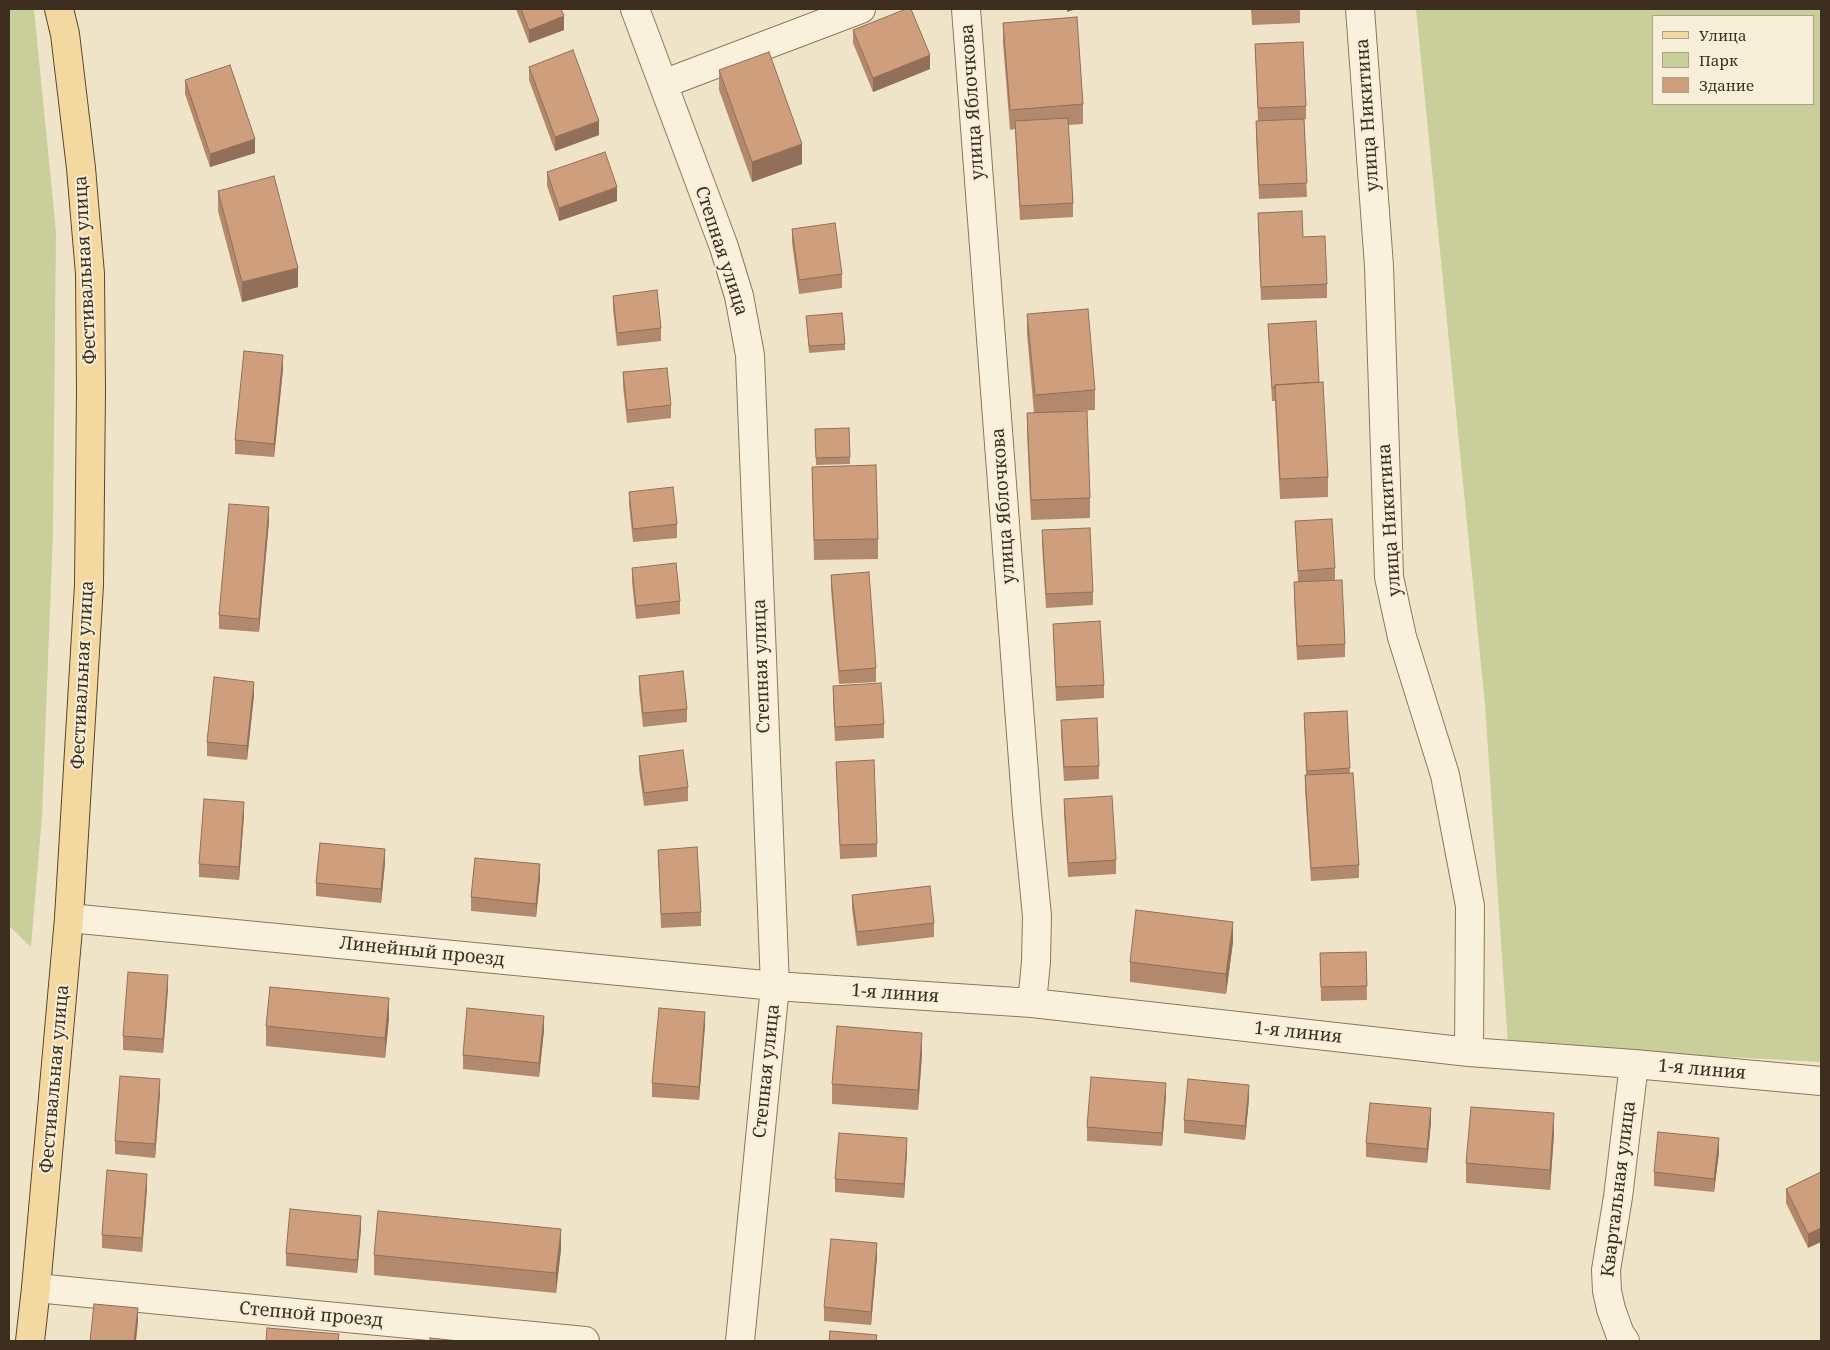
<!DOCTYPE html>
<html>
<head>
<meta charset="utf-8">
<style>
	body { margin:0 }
	#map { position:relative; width:1830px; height:1350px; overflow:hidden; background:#f0e4c8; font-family:"Noto Serif",serif }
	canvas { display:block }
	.frame { position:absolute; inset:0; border:10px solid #3d2e20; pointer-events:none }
	.legend { position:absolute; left:1652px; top:15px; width:162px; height:90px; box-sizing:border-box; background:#f7eed8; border:1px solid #ada18e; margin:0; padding:6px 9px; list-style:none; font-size:15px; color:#3d2e20 }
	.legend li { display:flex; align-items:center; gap:10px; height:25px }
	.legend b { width:25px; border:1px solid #ada18e }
</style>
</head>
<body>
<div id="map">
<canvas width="1830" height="1350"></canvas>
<div class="frame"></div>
<ul class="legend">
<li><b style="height:6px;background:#f3d9a0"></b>Улица</li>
<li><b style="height:14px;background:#c9cf9b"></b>Парк</li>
<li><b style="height:14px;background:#cf9f7d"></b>Здание</li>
</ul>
</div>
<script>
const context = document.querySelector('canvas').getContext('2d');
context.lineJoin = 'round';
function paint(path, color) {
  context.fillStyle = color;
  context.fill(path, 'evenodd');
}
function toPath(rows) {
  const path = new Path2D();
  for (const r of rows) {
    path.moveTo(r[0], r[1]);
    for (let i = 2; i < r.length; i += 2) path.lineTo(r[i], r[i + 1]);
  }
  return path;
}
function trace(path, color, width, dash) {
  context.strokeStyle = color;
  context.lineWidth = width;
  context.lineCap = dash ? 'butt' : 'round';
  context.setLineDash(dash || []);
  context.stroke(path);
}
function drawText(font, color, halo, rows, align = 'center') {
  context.font = font + ' "Noto Serif",serif';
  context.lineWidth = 4;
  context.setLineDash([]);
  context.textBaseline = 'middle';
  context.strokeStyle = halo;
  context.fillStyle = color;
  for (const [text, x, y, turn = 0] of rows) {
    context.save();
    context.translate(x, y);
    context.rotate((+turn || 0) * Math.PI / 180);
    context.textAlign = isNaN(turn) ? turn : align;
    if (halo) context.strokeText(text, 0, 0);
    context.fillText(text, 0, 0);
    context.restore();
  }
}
paint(toPath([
	[9,9,34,9,56,232,53,532,42,816,31,947,9,926],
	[1416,9,1821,9,1821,1062,1508,1045,1485,705],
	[1654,16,1814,16,1814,104,1654,104]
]), '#c9cf9b');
const minor = toPath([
	[635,9,724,247,739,296,750,355,775,986,740,1341],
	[966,9,1027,813,1037,916,1036,962,1032,1003],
	[1360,9,1379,266,1389,577,1402,637,1445,775,1470,906,1469,1052],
	[663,84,861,9],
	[69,918,775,986,1032,1003,1469,1052,1634,1064,1821,1081],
	[36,1288,585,1341],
	[1625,1341,1620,1334,1611,1309,1607,1291,1606,1270,1618,1197,1634,1064]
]);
const primary = toPath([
	[30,1341,36,1288,69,918,89,585,91,391,90,274,81,168,65,34,59,9]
]);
trace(minor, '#8d765c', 30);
trace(primary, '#5b4430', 30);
trace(minor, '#faf1dc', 28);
trace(primary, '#f3d9a0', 28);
paint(toPath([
	[516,9,561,9,564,30,529,43],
	[1251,9,1300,9,1300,23,1252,25],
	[1003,23,1083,104,1083,124,1068,125,1073,203,1073,217,1020,220,1015,129,1010,130,1003,43],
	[853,30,930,69,873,92,853,43],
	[1255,44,1306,106,1306,119,1304,119,1307,197,1259,199,1256,135,1256,121,1258,121],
	[529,67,599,135,555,151,529,80],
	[719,70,802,164,752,182,719,90],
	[185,80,255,153,210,167,185,94],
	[547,172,617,201,559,221,547,186],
	[218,191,298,287,242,302,218,211],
	[1258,213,1303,237,1327,284,1327,298,1261,300],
	[792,229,842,274,842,288,799,294,792,243],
	[613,296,661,328,661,341,617,346,613,309],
	[1027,314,1095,390,1095,410,1076,411,1090,498,1090,518,1031,520,1027,433,1027,413,1034,413,1027,334],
	[806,316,845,344,845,350,809,353],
	[1268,324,1319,382,1328,477,1328,497,1280,499,1275,401,1272,401],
	[283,369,274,457,235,454,235,440],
	[623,372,671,405,671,418,627,423,623,386],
	[815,429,850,457,850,464,816,465],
	[812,467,878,539,878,559,814,560],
	[629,492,677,524,677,538,633,542,629,505],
	[269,521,259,632,219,629,219,615],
	[1295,521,1335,568,1335,580,1345,644,1345,657,1297,660,1294,596,1294,582,1298,582],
	[1042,530,1093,592,1093,605,1046,608,1042,544],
	[632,568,680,601,680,614,636,619,632,582],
	[831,575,876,668,876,682,839,684,831,589],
	[1053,624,1104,685,1104,698,1056,701],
	[639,676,687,709,687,722,643,727,639,690],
	[833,686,884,724,884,738,835,741,833,700],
	[254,695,247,760,207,756,207,742],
	[1347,711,1350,773,1359,865,1359,878,1311,881,1305,789,1305,775,1306,775,1304,713],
	[1061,720,1099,766,1099,779,1064,781,1061,734],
	[639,756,688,787,688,801,644,806,639,769],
	[836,762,877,844,877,857,840,859],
	[1064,799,1116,860,1116,874,1068,877,1064,813],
	[244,815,239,880,199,877,199,864],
	[658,850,701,912,701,926,661,928],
	[385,863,381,903,316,896,316,883],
	[540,878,536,917,471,911,471,897],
	[852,895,934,923,934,937,857,946,852,909],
	[1233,942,1226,994,1130,982,1130,962],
	[1366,952,1367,1000,1321,1001,1320,953],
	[168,988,163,1053,123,1050,123,1036],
	[389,1018,385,1058,266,1046,266,1026],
	[705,1025,699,1100,652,1097,652,1083],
	[544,1030,539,1077,463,1069,463,1055],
	[922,1053,918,1110,832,1104,832,1084],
	[160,1093,155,1158,115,1154,115,1141],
	[1166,1096,1162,1146,1087,1141,1087,1127],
	[1249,1099,1245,1140,1184,1133,1184,1120],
	[1431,1122,1427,1163,1366,1157,1366,1143],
	[1554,1133,1550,1190,1466,1183,1466,1163],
	[907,1152,904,1198,835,1192,835,1179],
	[1719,1152,1714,1192,1654,1186,1654,1172],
	[1821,1172,1808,1248,1786,1203,1786,1189],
	[147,1187,142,1252,102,1248,102,1235],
	[361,1229,357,1273,286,1266,286,1253],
	[561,1249,556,1293,374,1275,374,1255],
	[877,1257,871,1325,824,1321,824,1307]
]), '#b2896c');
paint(toPath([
	[1067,9,1077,9,1067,12],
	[564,16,564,30,529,43,529,30],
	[930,55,930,69,873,92,873,78],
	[599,121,599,135,555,151,555,137],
	[255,139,255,153,210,167,210,154],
	[802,144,802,164,752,182,752,162],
	[617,187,617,201,559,221,559,208],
	[298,268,298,287,242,302,242,282],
	[283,355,283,369,274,457,274,444],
	[269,507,269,521,259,632,259,619],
	[254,682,254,695,247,760,247,746],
	[244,802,244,815,239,880,239,867],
	[385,849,385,863,381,903,381,889],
	[540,864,540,878,536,917,536,904],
	[1233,922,1233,942,1226,994,1226,974],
	[168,975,168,988,163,1053,163,1039],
	[389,998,389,1018,385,1058,385,1038],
	[705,1012,705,1025,699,1100,699,1087],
	[544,1016,544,1030,539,1077,539,1063],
	[922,1033,922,1053,918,1110,918,1090],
	[160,1079,160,1093,155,1158,155,1144],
	[1166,1083,1166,1096,1162,1146,1162,1133],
	[1249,1085,1249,1099,1245,1140,1245,1126],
	[1431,1108,1431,1122,1427,1163,1427,1149],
	[1554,1113,1554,1133,1550,1190,1550,1170],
	[907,1138,907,1152,904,1198,904,1184],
	[1719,1138,1719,1152,1714,1192,1714,1179],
	[147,1174,147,1187,142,1252,142,1238],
	[361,1216,361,1229,357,1273,357,1260],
	[1821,1228,1821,1242,1808,1248,1808,1234],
	[561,1229,561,1249,556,1293,556,1273],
	[877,1243,877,1257,871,1325,871,1312],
	[138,1308,138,1322,136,1341,134,1341]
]), '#916f58');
const building = toPath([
	[521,9,561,9,564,16,529,30,521,9],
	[906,9,911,9,930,55,873,78,853,30,906,9],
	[1077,17,1083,104,1010,110,1003,23,1077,17],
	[1303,42,1306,106,1258,108,1255,44,1303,42],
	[573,50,599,121,555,137,529,67,573,50],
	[769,52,802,144,752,162,719,70,769,52],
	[230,65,255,139,210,154,185,80,230,65],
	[1068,118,1073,203,1020,206,1015,121,1068,118],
	[1304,119,1307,183,1259,185,1256,121,1304,119],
	[605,152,617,187,559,208,547,172,605,152],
	[274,176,298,268,242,282,218,191,274,176],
	[1302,211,1303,237,1325,236,1327,284,1261,287,1258,213,1302,211],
	[835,223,842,274,799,280,792,229,835,223],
	[657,290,661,328,617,333,613,296,657,290],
	[1088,309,1095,390,1035,395,1027,314,1088,309],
	[842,313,845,344,809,346,806,316,842,313],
	[1316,321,1319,382,1275,385,1275,387,1272,388,1268,324,1316,321],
	[244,351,283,355,274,444,235,440,244,351],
	[667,368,671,405,627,410,623,372,667,368],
	[1323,382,1328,477,1280,479,1275,385,1323,382],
	[1087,411,1090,498,1031,500,1027,413,1087,411],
	[849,428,850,457,816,458,815,429,849,428],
	[876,465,878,539,814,540,812,467,876,465],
	[673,487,677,524,633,529,629,492,673,487],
	[229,504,269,507,259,619,219,615,229,504],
	[1332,519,1335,568,1298,571,1295,521,1332,519],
	[1090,528,1093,592,1046,594,1042,530,1090,528],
	[676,563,680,601,636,606,632,568,676,563],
	[869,572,876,668,839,671,831,575,869,572],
	[1342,580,1345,644,1297,646,1294,582,1342,580],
	[1100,621,1104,685,1056,687,1053,624,1100,621],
	[683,671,687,709,643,713,639,676,683,671],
	[214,677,254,682,247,746,207,742,214,677],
	[881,683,884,724,835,727,833,686,881,683],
	[1347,711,1350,768,1307,771,1304,713,1347,711],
	[1097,718,1099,766,1064,767,1061,720,1097,718],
	[683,750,688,787,644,793,639,756,683,750],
	[874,760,877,844,840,845,836,762,874,760],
	[1353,773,1359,865,1311,868,1305,775,1353,773],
	[1112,796,1116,860,1068,863,1064,799,1112,796],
	[204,799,244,802,239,867,199,864,204,799],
	[320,843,385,849,381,889,316,883,320,843],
	[697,847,701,912,661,914,658,850,697,847],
	[475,858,540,864,536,904,471,897,475,858],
	[930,886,934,923,857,932,852,895,930,886],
	[1136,910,1233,922,1226,974,1130,962,1136,910],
	[1366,952,1367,986,1321,987,1320,953,1366,952],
	[128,972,168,975,163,1039,123,1036,128,972],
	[270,987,389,998,385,1038,266,1026,270,987],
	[467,1008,544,1016,539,1063,463,1055,467,1008],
	[659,1008,705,1012,699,1087,652,1083,659,1008],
	[837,1026,922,1033,918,1090,832,1084,837,1026],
	[120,1076,160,1079,155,1144,115,1141,120,1076],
	[1091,1077,1166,1083,1162,1133,1087,1127,1091,1077],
	[1188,1079,1249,1085,1245,1126,1184,1120,1188,1079],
	[1370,1103,1431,1108,1427,1149,1366,1143,1370,1103],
	[1471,1107,1554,1113,1550,1170,1466,1163,1471,1107],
	[1658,1132,1719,1138,1714,1179,1654,1172,1658,1132],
	[839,1133,907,1138,904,1184,835,1179,839,1133],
	[107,1170,147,1174,142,1238,102,1235,107,1170],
	[1821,1172,1821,1228,1808,1234,1786,1189,1821,1172],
	[290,1209,361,1216,357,1260,286,1253,290,1209],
	[378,1211,561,1229,556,1273,374,1255,378,1211],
	[831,1239,877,1243,871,1312,824,1307,831,1239],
	[94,1304,138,1308,134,1341,90,1341,94,1304],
	[267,1328,339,1334,338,1341,266,1341,267,1328],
	[830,1331,877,1335,876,1341,829,1341,830,1331],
	[430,1338,459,1341,430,1341,430,1338]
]);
paint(building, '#cf9f7d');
trace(building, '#916f58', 1);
drawText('18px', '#3d2e20', '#f7eed8', [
	["улица Яблочкова",973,102,-94],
	["улица Никитина",1368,115,-94],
	["Степная улица",721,251,72],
	["Фестивальная улица",86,270,-93],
	["улица Яблочкова",1004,506,-94],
	["улица Никитина",1390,520,-94],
	["Степная улица",762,666,-92],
	["Фестивальная улица",83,675,-87],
	["Линейный проезд",422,952,6],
	["1-я линия",895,994,4],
	["1-я линия",1298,1033,6],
	["1-я линия",1702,1070,5],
	["Степная улица",767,1071,-84],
	["Фестивальная улица",55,1079,-85],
	["Квартальная улица",1619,1189,-83],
	["Степной проезд",311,1315,5]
]);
</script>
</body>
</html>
